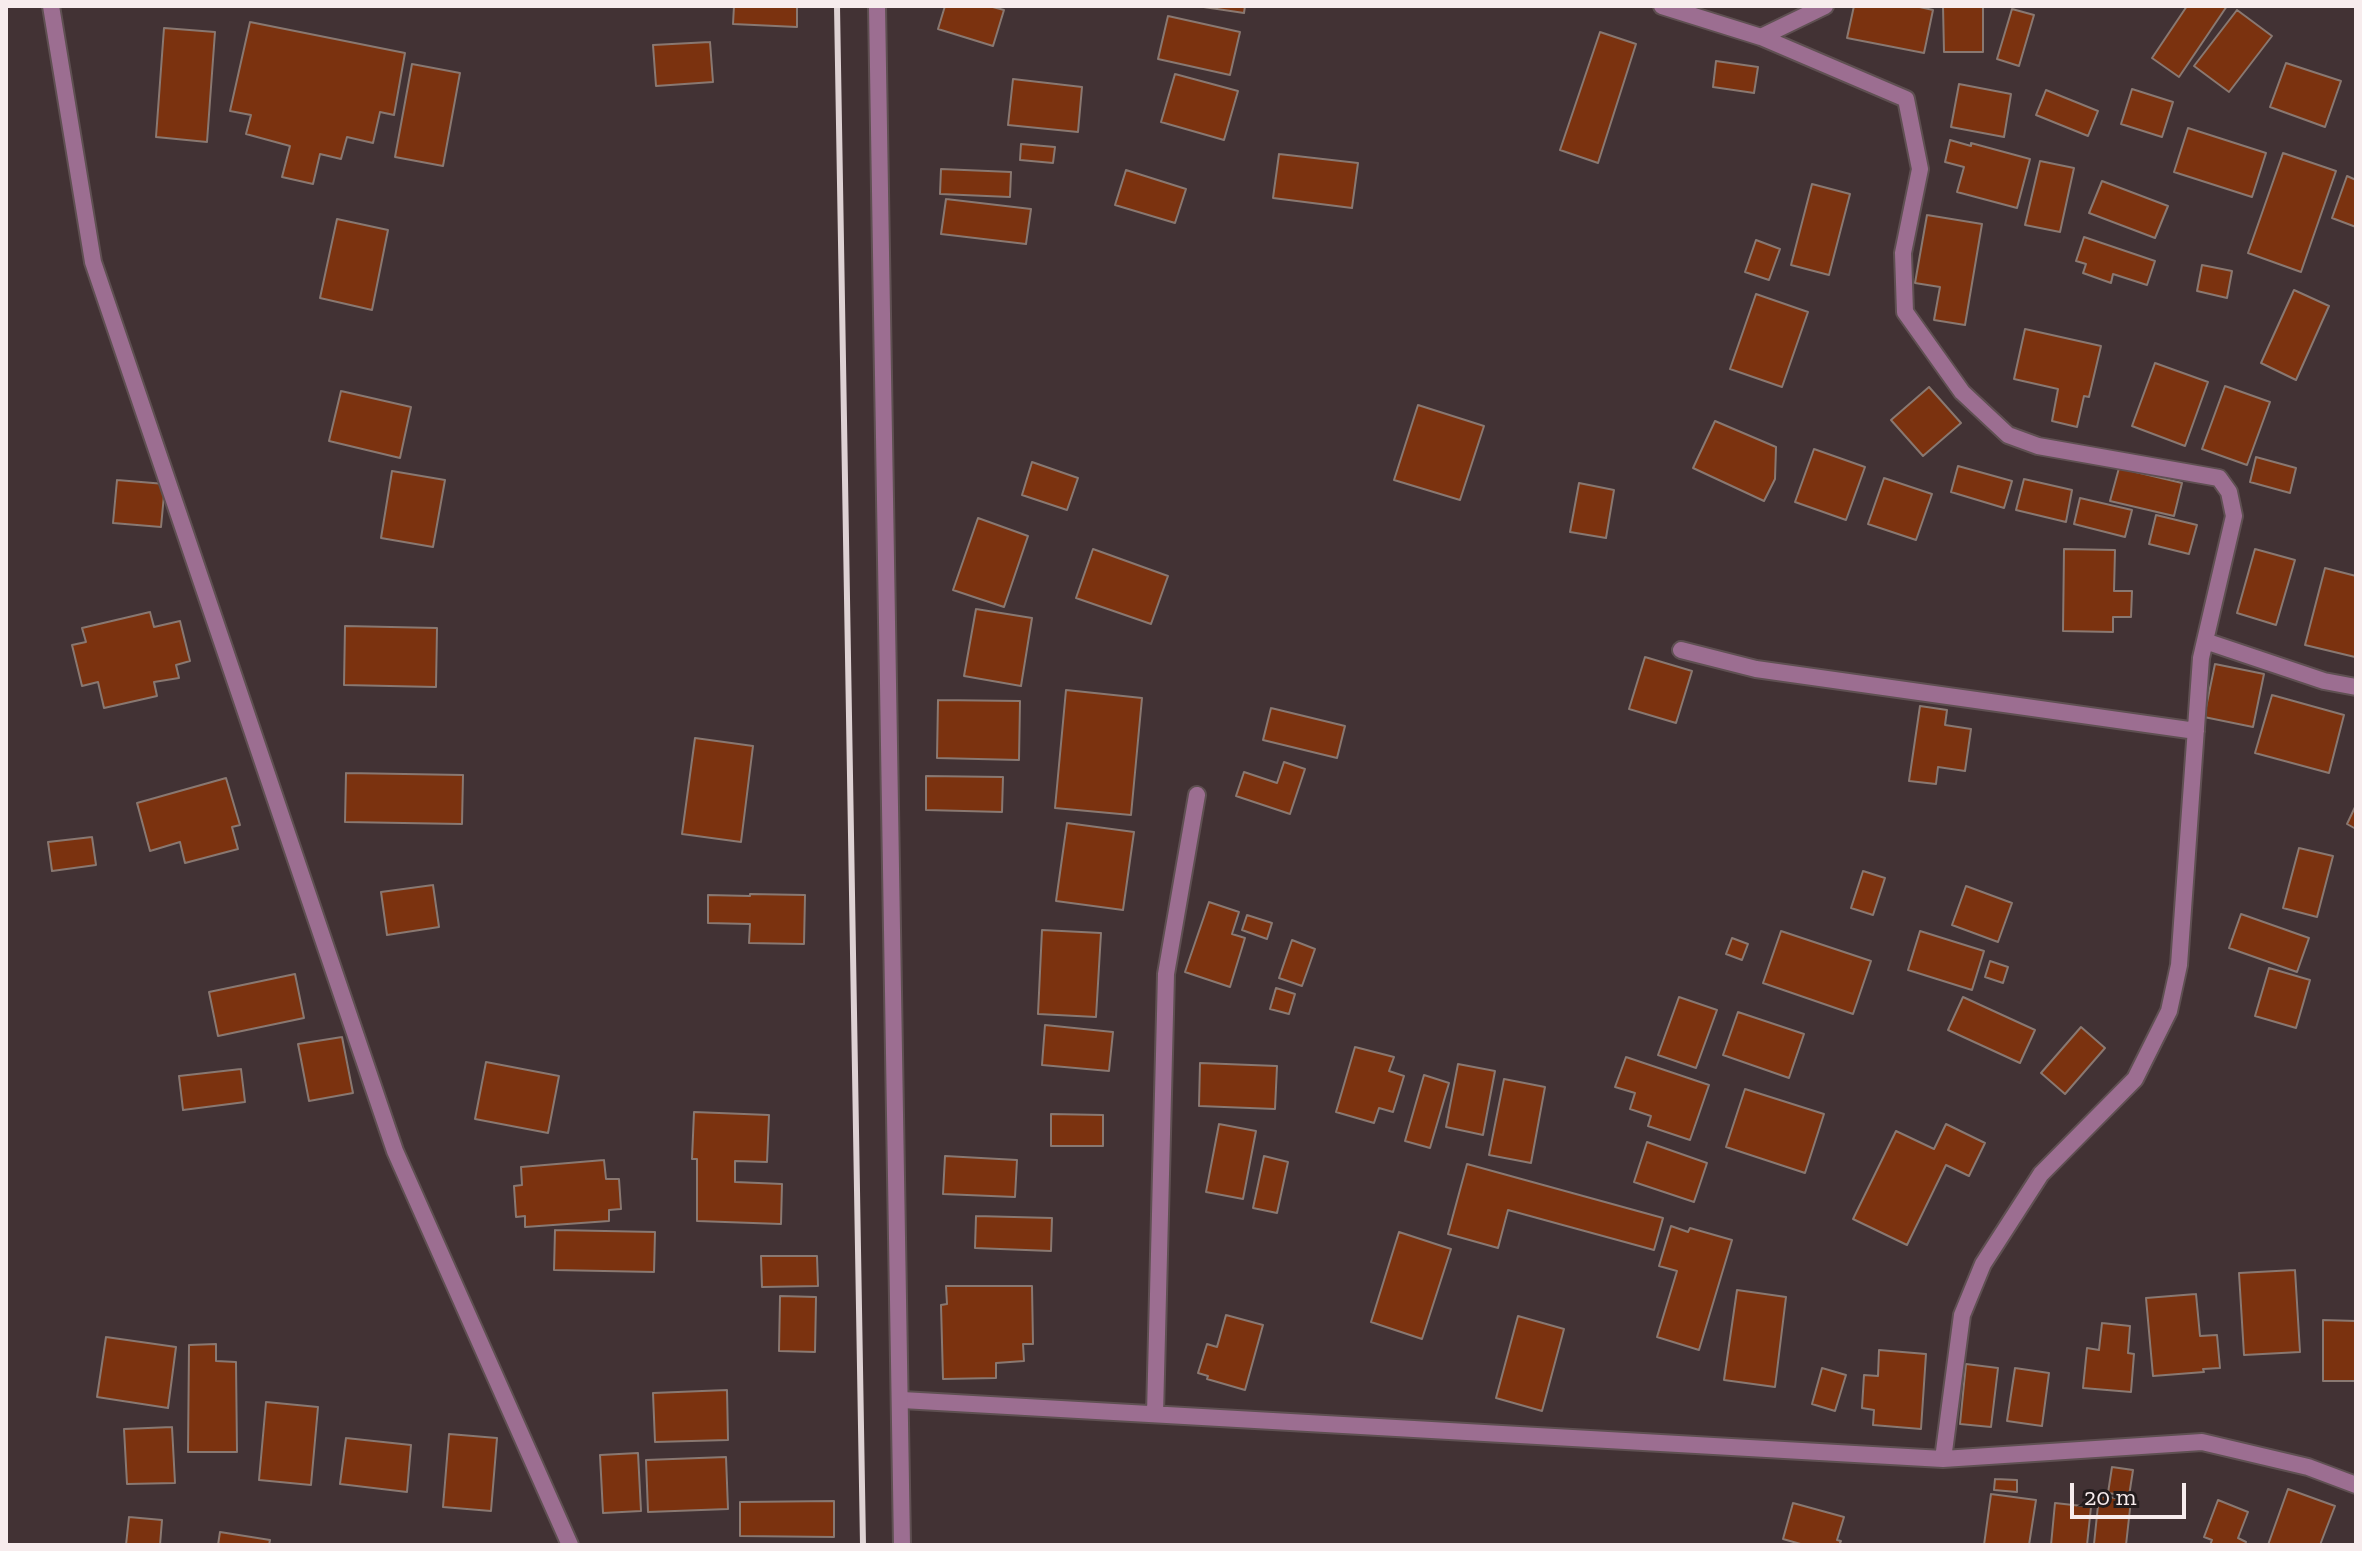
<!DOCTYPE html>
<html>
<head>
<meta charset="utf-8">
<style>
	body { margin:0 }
	#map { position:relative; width:2362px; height:1551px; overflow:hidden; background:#423234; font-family:"Zilla Slab",serif }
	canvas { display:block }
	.frame { position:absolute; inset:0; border:8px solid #f7eced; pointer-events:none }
	.scale { position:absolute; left:2070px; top:1483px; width:116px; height:36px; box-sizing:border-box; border:4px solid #f7eced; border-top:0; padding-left:10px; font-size:24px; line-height:28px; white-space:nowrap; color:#f7eced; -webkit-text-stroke:6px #231c1d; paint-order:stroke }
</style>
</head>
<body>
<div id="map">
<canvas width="2362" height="1551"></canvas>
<div class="frame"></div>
<div class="scale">20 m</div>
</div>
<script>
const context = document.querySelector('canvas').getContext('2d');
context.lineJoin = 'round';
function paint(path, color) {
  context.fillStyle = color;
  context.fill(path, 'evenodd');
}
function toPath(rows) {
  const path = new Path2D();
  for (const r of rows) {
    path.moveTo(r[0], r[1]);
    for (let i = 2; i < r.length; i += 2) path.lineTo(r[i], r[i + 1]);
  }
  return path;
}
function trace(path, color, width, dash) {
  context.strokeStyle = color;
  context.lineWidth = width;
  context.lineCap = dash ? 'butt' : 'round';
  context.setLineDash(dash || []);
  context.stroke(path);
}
const building = toPath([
	[734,6,797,6,797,27,733,24,734,6],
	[945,6,989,6,1004,10,993,46,938,29,945,6],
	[1197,6,1245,6,1244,13,1197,6],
	[1854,6,1915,6,1933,10,1924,53,1847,38,1854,6],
	[1943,6,1983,6,1983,52,1944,52,1943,6],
	[2187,6,2227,6,2179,77,2152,58,2187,6],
	[2012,9,2034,15,2019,66,1997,59,2012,9],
	[2237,10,2272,36,2229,92,2194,66,2237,10],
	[1168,16,1240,32,1230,75,1158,59,1168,16],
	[250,22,405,53,394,115,380,112,373,143,347,137,341,159,320,154,313,184,282,177,290,146,246,134,251,115,230,111,250,22],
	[164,28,215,32,207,142,156,137,164,28],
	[1600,32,1636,44,1598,163,1560,150,1600,32],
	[710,42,713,82,656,86,653,45,710,42],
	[1716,61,1758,67,1754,93,1713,87,1716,61],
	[2286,63,2341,81,2325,127,2270,107,2286,63],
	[412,64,460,73,443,166,395,157,412,64],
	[1175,74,1238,91,1224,140,1161,122,1175,74],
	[1013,79,1082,87,1078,132,1008,125,1013,79],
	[1959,84,2011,94,2004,137,1951,127,1959,84],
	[2132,89,2173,102,2162,137,2121,124,2132,89],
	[2046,90,2098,111,2088,136,2036,115,2046,90],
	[2188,128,2266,153,2252,197,2174,172,2188,128],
	[1950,140,1971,146,1971,143,2030,159,2017,208,1957,192,1964,167,1945,162,1950,140],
	[1021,144,1055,147,1053,163,1020,160,1021,144],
	[2283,153,2336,171,2301,272,2248,253,2283,153],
	[1279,154,1358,163,1352,208,1273,198,1279,154],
	[2040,161,2074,168,2060,232,2025,225,2040,161],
	[941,169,1011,172,1010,197,940,194,941,169],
	[1126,170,1186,189,1175,223,1115,205,1126,170],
	[2347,176,2356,180,2356,227,2332,218,2347,176],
	[2102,181,2168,206,2155,238,2089,213,2102,181],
	[1812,184,1850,194,1829,275,1791,265,1812,184],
	[946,199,1031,209,1026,244,941,234,946,199],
	[1927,215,1982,224,1965,325,1934,320,1940,287,1915,283,1927,215],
	[337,219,388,230,372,310,320,298,337,219],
	[2084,237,2155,261,2147,285,2113,274,2111,283,2083,273,2086,264,2076,261,2084,237],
	[1756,240,1780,249,1769,280,1745,272,1756,240],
	[2202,265,2232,271,2227,298,2197,291,2202,265],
	[2294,290,2329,306,2296,380,2261,363,2294,290],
	[1756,294,1808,312,1782,387,1730,369,1756,294],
	[2025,329,2101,346,2089,397,2084,396,2077,427,2052,421,2058,389,2014,379,2025,329],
	[2155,363,2208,382,2185,446,2132,426,2155,363],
	[2225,386,2270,402,2247,465,2202,449,2225,386],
	[1929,387,1961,423,1923,456,1891,420,1929,387],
	[341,391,411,407,400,458,329,441,341,391],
	[1418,405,1484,426,1460,500,1394,480,1418,405],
	[1715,421,1776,447,1775,479,1764,501,1693,468,1715,421],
	[1814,449,1865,467,1846,520,1795,502,1814,449],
	[2256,457,2296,468,2290,493,2250,482,2256,457],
	[1032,462,1078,478,1067,510,1022,495,1032,462],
	[1958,466,2012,481,2004,508,1951,492,1958,466],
	[2119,468,2182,483,2174,516,2110,501,2119,468],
	[392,471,445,480,433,547,381,538,392,471],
	[1884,478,1932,494,1916,540,1868,524,1884,478],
	[2024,479,2072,490,2066,522,2016,510,2024,479],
	[117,480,165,484,161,527,113,523,117,480],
	[1579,483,1614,490,1606,538,1570,532,1579,483],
	[2080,498,2132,510,2125,537,2074,524,2080,498],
	[2156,515,2197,525,2189,554,2149,544,2156,515],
	[978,518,1028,536,1004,607,953,590,978,518],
	[1093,549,1168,576,1151,624,1076,598,1093,549],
	[2064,549,2115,550,2114,591,2132,591,2131,617,2113,617,2113,632,2063,631,2064,549],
	[2255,549,2295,560,2276,625,2237,613,2255,549],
	[2325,568,2356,576,2355,657,2305,645,2325,568],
	[976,609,1032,618,1021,686,964,676,976,609],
	[150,612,154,627,180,621,190,661,176,665,179,678,154,682,157,696,104,708,98,682,82,686,72,645,86,642,82,628,150,612],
	[345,626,437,628,436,687,344,685,345,626],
	[1645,657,1692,671,1676,723,1629,709,1645,657],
	[2215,664,2264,674,2253,727,2204,717,2215,664],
	[1066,690,1142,698,1131,815,1055,808,1066,690],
	[2272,695,2344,715,2329,773,2255,753,2272,695],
	[938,700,1020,701,1019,760,937,758,938,700],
	[1920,706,1947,710,1945,725,1971,729,1965,771,1938,767,1936,784,1909,781,1920,706],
	[1271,708,1345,726,1337,758,1263,740,1271,708],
	[695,738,753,746,741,842,682,834,695,738],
	[1284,762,1305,769,1290,814,1236,796,1244,772,1277,783,1284,762],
	[346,773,463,775,462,824,345,822,346,773],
	[926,776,1003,777,1002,812,926,810,926,776],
	[226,778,240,825,232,827,238,849,185,863,180,842,150,851,137,803,226,778],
	[2356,805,2356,829,2347,824,2356,805],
	[1067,823,1134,832,1123,910,1056,901,1067,823],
	[92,837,96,865,52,871,48,842,92,837],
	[2299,848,2333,856,2317,917,2283,908,2299,848],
	[1863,871,1885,878,1873,915,1851,908,1863,871],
	[433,885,439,927,387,935,381,892,433,885],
	[1966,886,2012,903,1998,942,1952,925,1966,886],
	[750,894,805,895,804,944,749,943,750,924,708,923,708,895,750,896,750,894],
	[1209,902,1239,912,1232,934,1245,938,1230,987,1185,972,1209,902],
	[2241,914,2309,938,2297,972,2229,948,2241,914],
	[1247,915,1272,923,1267,939,1242,930,1247,915],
	[1042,930,1101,933,1096,1017,1038,1014,1042,930],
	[1781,931,1871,961,1853,1014,1763,983,1781,931],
	[1920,931,1984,951,1972,990,1908,970,1920,931],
	[1732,938,1748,944,1742,960,1726,954,1732,938],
	[1292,940,1315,949,1302,986,1279,978,1292,940],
	[1990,961,2008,967,2003,983,1985,977,1990,961],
	[2269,968,2310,980,2296,1028,2255,1016,2269,968],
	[295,974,304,1018,218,1036,209,992,295,974],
	[1276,988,1295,994,1289,1014,1270,1009,1276,988],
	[1679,997,1717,1010,1696,1068,1658,1055,1679,997],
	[1963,997,2035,1030,2020,1063,1948,1030,1963,997],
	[1738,1012,1804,1034,1789,1078,1723,1055,1738,1012],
	[1045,1025,1113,1032,1109,1071,1042,1065,1045,1025],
	[2081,1027,2105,1048,2065,1094,2041,1073,2081,1027],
	[342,1037,353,1093,309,1101,298,1044,342,1037],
	[1355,1047,1394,1057,1389,1071,1404,1076,1393,1112,1379,1108,1374,1123,1336,1112,1355,1047],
	[1626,1057,1709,1085,1690,1140,1648,1126,1651,1116,1630,1109,1635,1093,1615,1087,1626,1057],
	[486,1062,559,1076,548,1133,475,1119,486,1062],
	[1200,1063,1277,1066,1275,1109,1199,1106,1200,1063],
	[1458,1064,1495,1071,1483,1135,1446,1127,1458,1064],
	[241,1069,245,1102,183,1110,179,1076,241,1069],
	[1424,1075,1449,1083,1430,1148,1405,1141,1424,1075],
	[1504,1079,1545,1087,1531,1163,1489,1155,1504,1079],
	[1745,1089,1824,1114,1805,1173,1726,1147,1745,1089],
	[694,1112,769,1115,767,1162,735,1161,735,1182,782,1184,781,1224,697,1221,697,1159,692,1159,694,1112],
	[1051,1114,1103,1115,1103,1146,1051,1146,1051,1114],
	[1219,1124,1256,1131,1243,1199,1206,1192,1219,1124],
	[1946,1124,1985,1143,1969,1176,1946,1165,1907,1245,1853,1219,1896,1131,1934,1149,1946,1124],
	[1647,1142,1707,1163,1694,1202,1634,1182,1647,1142],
	[945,1156,1017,1160,1015,1197,943,1194,945,1156],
	[1264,1156,1288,1162,1277,1213,1253,1208,1264,1156],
	[604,1160,606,1179,619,1179,621,1209,609,1210,609,1221,525,1227,525,1216,516,1217,514,1186,522,1185,521,1167,604,1160],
	[1467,1164,1663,1218,1654,1250,1508,1210,1498,1248,1448,1234,1467,1164],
	[976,1216,1052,1218,1051,1251,975,1248,976,1216],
	[1671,1226,1688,1232,1690,1228,1732,1240,1699,1350,1657,1337,1677,1271,1659,1266,1671,1226],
	[555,1230,655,1232,654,1272,554,1270,555,1230],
	[1399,1232,1451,1249,1422,1339,1371,1322,1399,1232],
	[761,1256,817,1256,818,1286,762,1287,761,1256],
	[2295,1270,2300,1352,2244,1355,2239,1273,2295,1270],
	[946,1286,1032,1286,1033,1344,1023,1344,1024,1361,996,1363,996,1378,943,1379,941,1305,947,1304,946,1286],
	[1737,1290,1786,1297,1775,1387,1724,1380,1737,1290],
	[2196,1294,2200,1336,2217,1335,2220,1368,2203,1369,2204,1372,2153,1376,2146,1298,2196,1294],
	[780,1296,816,1297,815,1352,779,1351,780,1296],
	[1226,1315,1263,1325,1245,1390,1207,1379,1208,1376,1198,1373,1207,1344,1217,1347,1226,1315],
	[1518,1316,1564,1329,1542,1411,1496,1398,1518,1316],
	[2323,1320,2356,1321,2356,1381,2323,1381,2323,1320],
	[2102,1323,2130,1326,2128,1353,2134,1354,2131,1392,2083,1388,2087,1348,2099,1350,2102,1323],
	[106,1337,176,1347,168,1408,97,1397,106,1337],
	[216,1344,216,1361,236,1362,237,1452,188,1452,189,1345,216,1344],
	[1879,1350,1926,1354,1921,1429,1873,1425,1874,1410,1862,1408,1864,1375,1878,1376,1879,1350],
	[1966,1364,1998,1368,1991,1427,1960,1424,1966,1364],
	[1822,1368,1846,1375,1835,1411,1812,1404,1822,1368],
	[2015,1368,2049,1373,2042,1426,2007,1421,2015,1368],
	[727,1390,728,1440,655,1442,653,1393,727,1390],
	[266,1402,318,1407,311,1485,259,1480,266,1402],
	[172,1427,175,1483,127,1484,124,1429,172,1427],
	[449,1434,497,1438,491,1511,443,1507,449,1434],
	[346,1438,411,1445,407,1492,340,1484,346,1438],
	[638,1453,641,1511,603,1513,600,1455,638,1453],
	[726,1457,728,1509,648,1512,646,1460,726,1457],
	[2112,1467,2133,1470,2129,1496,2108,1493,2112,1467],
	[1995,1479,2017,1480,2017,1492,1994,1490,1995,1479],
	[2288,1489,2335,1506,2320,1545,2268,1545,2288,1489],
	[1991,1494,2036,1500,2029,1545,1984,1545,1991,1494],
	[2099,1496,2131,1500,2126,1545,2094,1544,2099,1496],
	[2218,1500,2248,1512,2238,1538,2246,1542,2245,1545,2210,1545,2212,1540,2204,1537,2218,1500],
	[834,1501,834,1537,740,1536,740,1502,834,1501],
	[1793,1503,1844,1517,1837,1540,1841,1541,1839,1545,1804,1545,1783,1539,1793,1503],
	[2055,1503,2091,1507,2087,1545,2051,1545,2055,1503],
	[129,1517,162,1520,160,1545,126,1545,129,1517],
	[220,1532,270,1540,269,1545,218,1545,220,1532]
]);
paint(building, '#7b320f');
trace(building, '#897871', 2);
const minor = toPath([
	[51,6,93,262,395,1151,570,1545],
	[1662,6,1761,37,1906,99,1920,169,1903,253,1905,312,1962,392,2008,435,2038,446,2219,478,2229,492,2234,516,2201,658,2179,965,2169,1011,2135,1079,2041,1174,1983,1264,1962,1315,1943,1459],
	[1761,37,1825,6],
	[2205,641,2324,681,2356,687],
	[1681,650,1756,669,2196,731],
	[902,1400,1943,1459,2202,1442,2308,1467,2356,1485],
	[1155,1414,1166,974,1197,795]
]);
const tertiary = toPath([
	[877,6,902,1545]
]);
trace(minor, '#5f5052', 20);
trace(tertiary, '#5f5052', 20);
trace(minor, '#9c6e91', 16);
trace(tertiary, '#9c6e91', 16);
trace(toPath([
	[837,6,863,1545]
]), '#ded2d3', 6);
</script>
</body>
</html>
